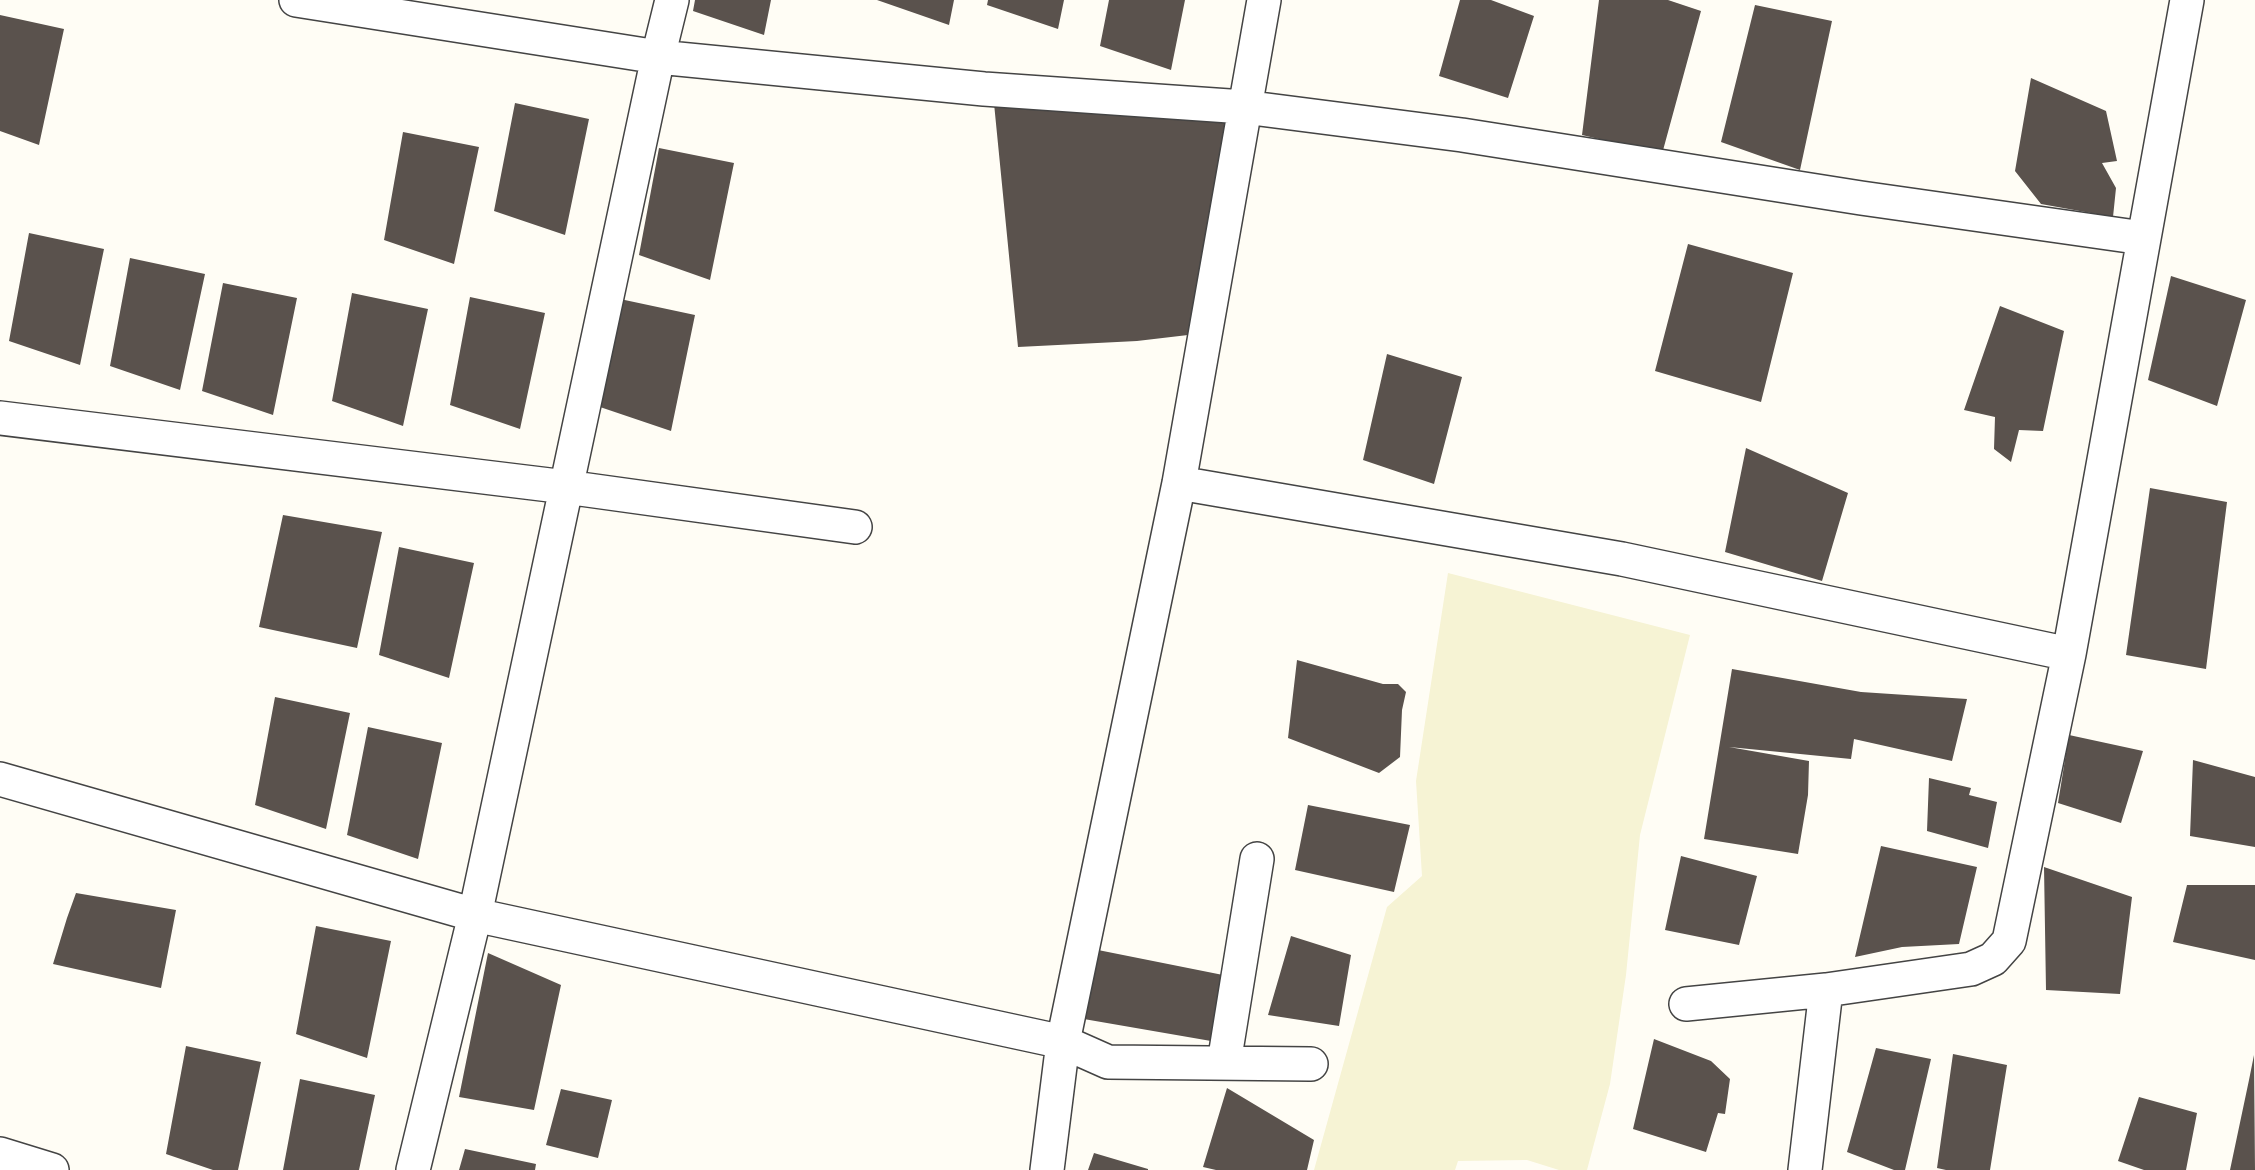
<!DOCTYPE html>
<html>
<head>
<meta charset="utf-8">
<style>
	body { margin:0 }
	canvas { display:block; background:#fffdf5 }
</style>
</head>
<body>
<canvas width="2255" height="1170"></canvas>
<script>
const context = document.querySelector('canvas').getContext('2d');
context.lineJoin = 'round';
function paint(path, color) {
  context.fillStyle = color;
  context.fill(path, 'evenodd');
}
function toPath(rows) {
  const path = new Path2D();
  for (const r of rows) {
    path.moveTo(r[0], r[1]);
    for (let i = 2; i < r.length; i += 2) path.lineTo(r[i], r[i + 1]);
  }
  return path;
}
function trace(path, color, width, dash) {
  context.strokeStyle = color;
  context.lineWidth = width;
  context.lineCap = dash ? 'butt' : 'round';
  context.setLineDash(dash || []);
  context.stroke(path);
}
paint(toPath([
	[1448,573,1690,635,1640,835,1626,975,1610,1084,1587,1170,1559,1170,1527,1160,1458,1161,1455,1170,1314,1170,1387,907,1422,876,1416,781]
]), '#f6f3d4');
paint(toPath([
	[695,0,771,0,764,35,693,11],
	[877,0,954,0,949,25],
	[988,0,1064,0,1058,29,987,5],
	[1109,0,1185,0,1171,70,1100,46],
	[1460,0,1491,0,1534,16,1508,98,1439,76],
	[1599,0,1668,0,1701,11,1662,154,1582,135],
	[1755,5,1832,21,1800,170,1721,142],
	[0,15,64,29,39,145,0,131],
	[2031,78,2106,111,2117,161,2102,163,2116,188,2113,217,2041,204,2015,171],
	[992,83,1247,93,1205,333,1137,341,1018,347],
	[515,103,589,119,565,235,494,211],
	[403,132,479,147,454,264,384,240],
	[659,148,734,163,710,280,639,255],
	[29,233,104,249,80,365,9,341],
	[1688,244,1793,273,1761,402,1655,371],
	[130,258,205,274,180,390,110,366],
	[2171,276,2246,300,2217,406,2148,380],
	[223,283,297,298,273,415,202,391],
	[352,293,428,309,403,426,332,401],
	[470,297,545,313,520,429,450,405],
	[620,299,695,315,671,431,600,407],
	[2000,306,2064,331,2043,431,2019,430,2011,462,1994,449,1995,417,1964,410],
	[1387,354,1462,377,1434,484,1363,460],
	[1746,448,1848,493,1822,581,1725,552],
	[2150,488,2227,502,2206,669,2126,655],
	[283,515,382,532,357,648,259,627],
	[399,547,474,563,449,678,379,655],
	[1297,660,1383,684,1398,684,1406,692,1402,710,1400,757,1379,773,1288,738],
	[1732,669,1861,692,1967,699,1952,761,1854,739,1851,759,1729,747,1809,761,1808,795,1798,854,1704,839],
	[275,697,350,713,326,829,255,805],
	[368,727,442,743,418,859,347,835],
	[2069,735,2143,751,2121,823,2058,803],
	[2193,760,2255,777,2255,847,2190,836],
	[1929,778,1971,788,1969,795,1997,802,1988,848,1927,831],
	[1308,805,1410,825,1394,892,1295,870],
	[1881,846,1977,867,1959,944,1902,947,1855,957],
	[1681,856,1757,876,1739,945,1665,930],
	[2044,867,2132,897,2120,994,2046,990],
	[2187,885,2255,885,2255,960,2173,942],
	[76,893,176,910,161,988,53,964,67,918],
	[316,926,391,941,367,1058,296,1034],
	[1291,936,1351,955,1339,1026,1268,1015],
	[1088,948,1228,976,1211,1041,1078,1018],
	[488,953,561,985,534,1110,459,1097],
	[1654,1039,1711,1061,1730,1079,1725,1114,1718,1113,1706,1152,1633,1129],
	[186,1046,261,1062,238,1170,213,1170,166,1154],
	[1876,1048,1931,1059,1905,1170,1894,1170,1847,1152],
	[1953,1054,2007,1065,1990,1170,1946,1170,1937,1168],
	[2254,1055,2255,1170,2230,1170,2249,1080],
	[300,1079,375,1095,359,1170,283,1170],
	[1227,1088,1314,1140,1307,1170,1216,1170,1203,1167],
	[561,1089,612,1100,598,1158,546,1145],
	[2139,1097,2197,1113,2186,1170,2144,1170,2118,1161],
	[465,1149,536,1164,535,1170,459,1170],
	[1094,1153,1148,1169,1148,1170,1088,1170]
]), '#5a524d');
const minor = toPath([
	[296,0,658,57,984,89,1244,107,1462,135,1861,198,2143,238],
	[0,418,566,487,855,527],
	[1179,483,1622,559,2069,654],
	[0,779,475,915,1063,1042,1179,483,1264,0],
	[1686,1004,1826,990,1971,969,1993,959,2009,941,2069,654,2187,0],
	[1224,1063,1257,859],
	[413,1170,475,915,658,57,672,0],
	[1047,1170,1063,1042,1108,1062,1311,1064],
	[1805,1170,1826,990]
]);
const tertiary = toPath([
	[0,1154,52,1170]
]);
trace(minor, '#444', 36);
trace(tertiary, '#444', 36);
trace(minor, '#fff', 33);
trace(tertiary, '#fff', 33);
</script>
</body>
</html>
